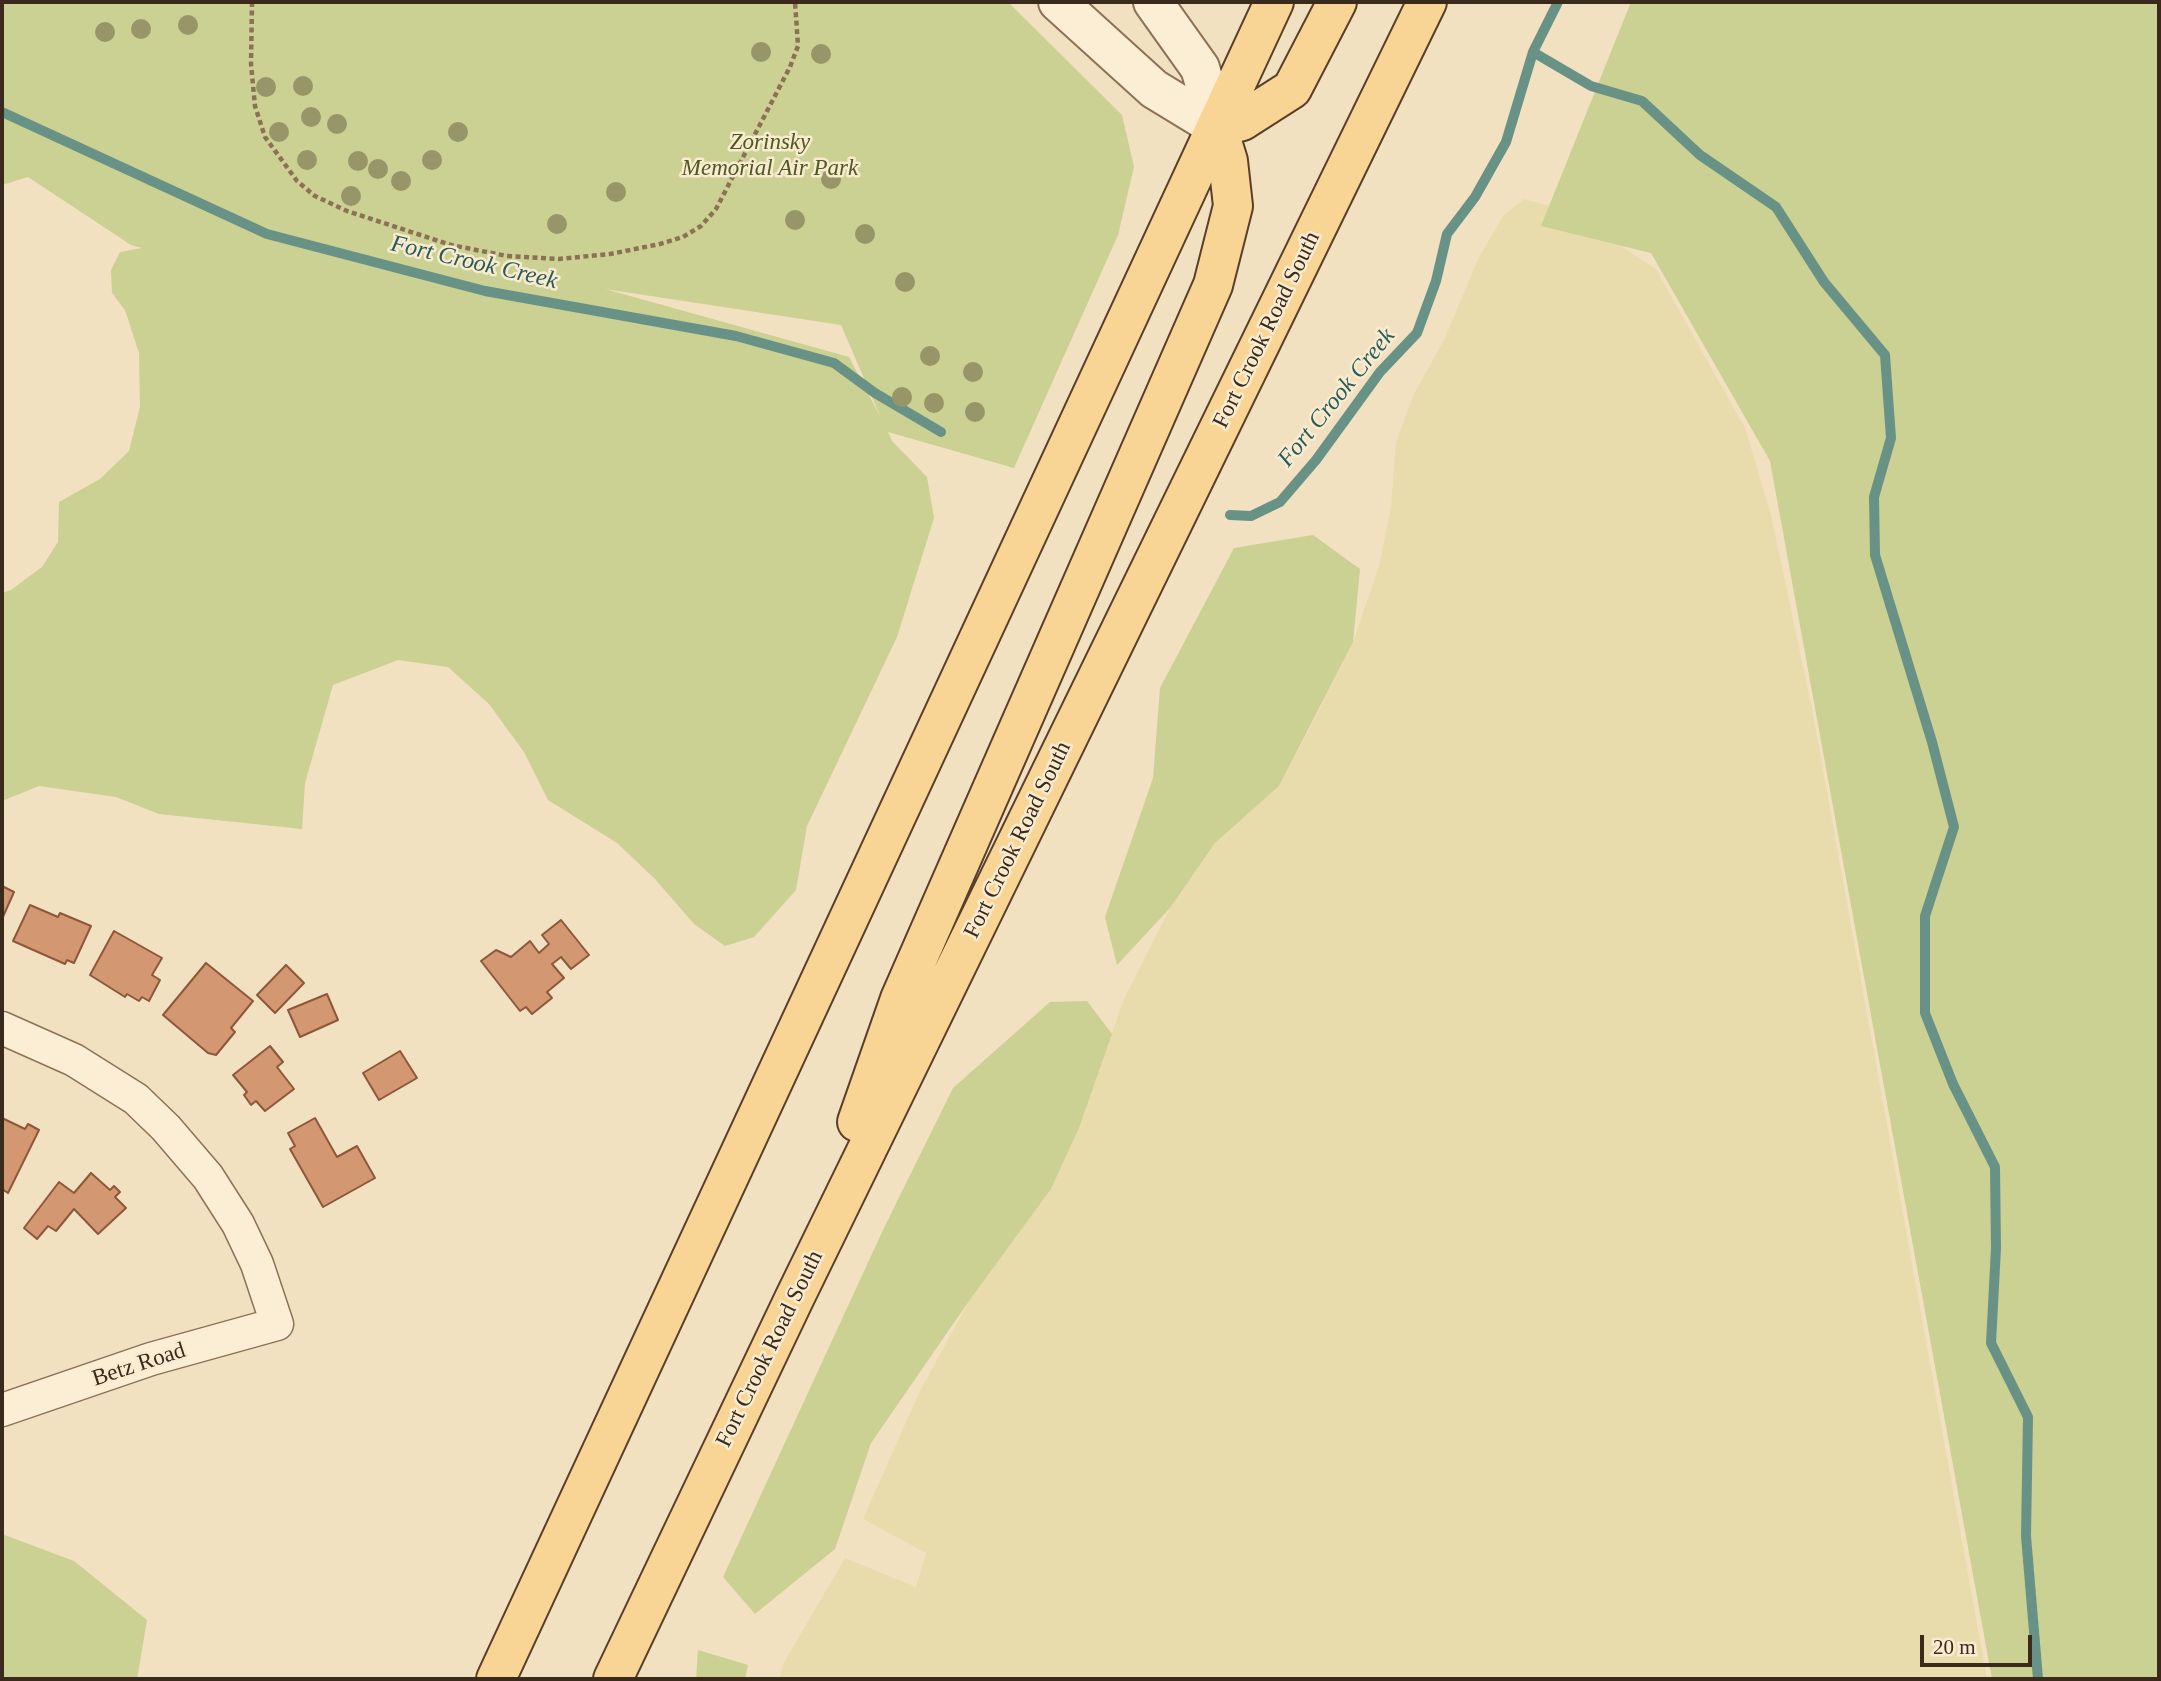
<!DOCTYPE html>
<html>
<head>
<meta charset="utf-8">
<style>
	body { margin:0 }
	#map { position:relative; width:2161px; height:1681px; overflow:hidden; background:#f1e1c0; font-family:"Times New Roman",serif }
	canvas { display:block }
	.frame { position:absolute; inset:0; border:4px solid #3a2a1c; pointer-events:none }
	.scale { position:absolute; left:1920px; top:1635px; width:112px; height:32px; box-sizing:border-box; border:4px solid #3a2a1c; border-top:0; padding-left:9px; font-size:21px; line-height:24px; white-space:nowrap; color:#3a2a1c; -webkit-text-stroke:5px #f8ebd0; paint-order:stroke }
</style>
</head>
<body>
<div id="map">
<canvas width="2161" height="1681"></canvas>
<div class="frame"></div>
<div class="scale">20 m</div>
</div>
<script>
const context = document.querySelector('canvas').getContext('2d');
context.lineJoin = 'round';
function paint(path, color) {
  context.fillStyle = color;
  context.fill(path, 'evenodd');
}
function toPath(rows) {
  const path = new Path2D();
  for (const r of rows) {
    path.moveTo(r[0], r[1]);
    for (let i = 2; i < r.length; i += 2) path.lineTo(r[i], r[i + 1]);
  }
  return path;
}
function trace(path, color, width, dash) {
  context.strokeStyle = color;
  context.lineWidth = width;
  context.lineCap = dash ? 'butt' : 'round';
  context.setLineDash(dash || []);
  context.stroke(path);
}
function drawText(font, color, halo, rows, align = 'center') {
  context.font = font + ' "Times New Roman",serif';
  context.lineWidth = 5;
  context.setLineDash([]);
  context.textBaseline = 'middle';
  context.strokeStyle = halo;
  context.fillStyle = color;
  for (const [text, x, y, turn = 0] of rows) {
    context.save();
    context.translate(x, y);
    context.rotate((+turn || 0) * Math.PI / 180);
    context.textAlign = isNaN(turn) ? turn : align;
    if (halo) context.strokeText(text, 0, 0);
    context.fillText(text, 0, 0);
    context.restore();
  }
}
paint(toPath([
	[1524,199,1568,211,1656,269,1745,428,1771,515,1812,709,1987,1679,780,1679,782,1666,845,1558,916,1587,926,1553,863,1519,919,1393,969,1301,1051,1189,1079,1128,1124,999,1170,908,1215,843,1279,786,1311,726,1353,642,1379,566,1391,506,1396,442,1414,394,1445,338,1478,259,1503,216]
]), '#e8dcad');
paint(toPath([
	[2,2,1008,2,1122,115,1134,167,1118,235,1014,468,888,432,892,441,927,477,934,518,897,637,807,826,796,890,754,937,725,946,694,924,655,879,617,843,548,800,524,752,489,704,448,667,398,660,333,685,305,783,302,829,159,814,116,797,39,786,2,801,2,593,11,590,42,567,58,542,59,502,100,479,129,451,140,407,139,353,125,310,112,293,111,270,120,252,142,248,131,245,28,177,2,185],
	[605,289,841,325,881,418,849,357],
	[1631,2,2159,2,2159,1679,1992,1679,1770,461,1651,253,1541,226],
	[1313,535,1360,569,1353,642,1279,786,1215,843,1170,908,1117,965,1105,917,1153,778,1160,688,1234,548],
	[1087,1001,1112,1034,1079,1128,1051,1189,969,1301,871,1443,835,1549,755,1614,723,1577,883,1230,953,1088,1050,1002],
	[2,1534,74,1561,147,1620,137,1679,2,1679],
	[698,1650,748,1665,745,1679,696,1679]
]), '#cbd093');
trace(toPath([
	[1533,52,1591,86,1642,101,1700,155,1776,207,1824,282,1885,355,1891,438,1874,497,1875,555,1932,742,1954,827,1925,916,1925,1013,1953,1084,1995,1167,1996,1248,1991,1343,2028,1417,2026,1536,2038,1679],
	[2,112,267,234,485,291,736,336,834,363,875,393,941,432],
	[1230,515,1251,516,1280,502,1316,460,1380,372,1417,333,1436,281,1447,234,1475,197,1506,142,1533,52,1558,2]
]), '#699286', 10);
const building = toPath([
	[2,886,14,892,2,919,2,886],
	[30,905,58,917,60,913,91,926,74,963,67,960,65,964,13,941,30,905],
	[561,920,589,955,571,969,561,957,552,964,564,978,547,992,552,998,532,1014,526,1007,520,1011,481,961,496,950,511,957,530,941,539,953,549,944,542,935,561,920],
	[114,931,162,958,152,975,160,980,149,1001,142,997,139,1001,127,994,125,997,90,975,114,931],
	[206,963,253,1001,231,1028,235,1032,216,1055,208,1053,163,1015,206,963],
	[286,965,304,983,275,1013,257,995,286,965],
	[327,994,338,1020,300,1037,288,1010,327,994],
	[270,1046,283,1062,277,1067,294,1089,265,1111,256,1101,251,1105,244,1095,247,1092,233,1075,270,1046],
	[400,1051,417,1078,379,1100,363,1073,400,1051],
	[2,1118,25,1129,28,1124,39,1130,8,1193,2,1189,2,1118],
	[315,1118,337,1157,357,1146,375,1178,323,1207,290,1149,295,1146,288,1133,315,1118],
	[91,1173,110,1190,114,1186,120,1192,115,1197,126,1208,98,1234,74,1209,56,1231,48,1226,37,1239,24,1228,59,1182,74,1193,91,1173]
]);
paint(building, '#d39772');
trace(building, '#8d583a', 2);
const minor = toPath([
	[2,1028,74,1060,136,1099,166,1128,208,1177,238,1224,257,1264,277,1324,151,1359,2,1410]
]);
const tertiary = toPath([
	[1058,2,1154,89,1218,128],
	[1153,2,1200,68,1218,128]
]);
const primary = toPath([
	[1218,128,1242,121,1292,89,1337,2],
	[857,1122,900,999,1213,285,1233,206,1228,161,1218,128],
	[496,1679,1274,2],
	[613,1679,794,1299,1427,2]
]);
trace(minor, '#8c7156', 35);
trace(tertiary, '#8c7156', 42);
trace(primary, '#593f2b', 42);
trace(toPath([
	[252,2,251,64,255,106,265,137,297,181,315,196,347,211,451,245,507,256,559,259,610,254,660,244,683,237,701,226,716,209,790,67,798,46,795,2]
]), '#8c7156', 4.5, [5, 3.5]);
trace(minor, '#fceed4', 32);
trace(tertiary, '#fceed4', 38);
trace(primary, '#f8d594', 38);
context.fillStyle = '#979669';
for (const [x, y] of [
	[188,25],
	[141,29],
	[105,32],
	[761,52],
	[821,54],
	[303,86],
	[266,87],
	[311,117],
	[337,124],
	[279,132],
	[458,132],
	[307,160],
	[432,160],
	[358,161],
	[378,169],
	[831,179],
	[401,181],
	[616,192],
	[351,196],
	[795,220],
	[557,224],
	[865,234],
	[905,282],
	[930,356],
	[973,372],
	[902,397],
	[934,403],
	[975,412]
]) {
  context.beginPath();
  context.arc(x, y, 10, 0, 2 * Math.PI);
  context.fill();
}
drawText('italic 23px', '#4d5921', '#f8ebd0', [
	["Zorinsky",770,143],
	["Memorial Air Park",770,169]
]);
drawText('23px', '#3a2a1c', '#f8ebd0', [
	["Fort Crook Road South",1267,330,-64],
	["Fort Crook Road South",1018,840,-64],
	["Fort Crook Road South",770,1349,-64],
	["Betz Road",139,1365,-18]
]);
drawText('italic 24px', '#2a5b57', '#f8ebd0', [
	["Fort Crook Creek",474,263,13],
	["Fort Crook Creek",1337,398,-51]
]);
</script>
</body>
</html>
